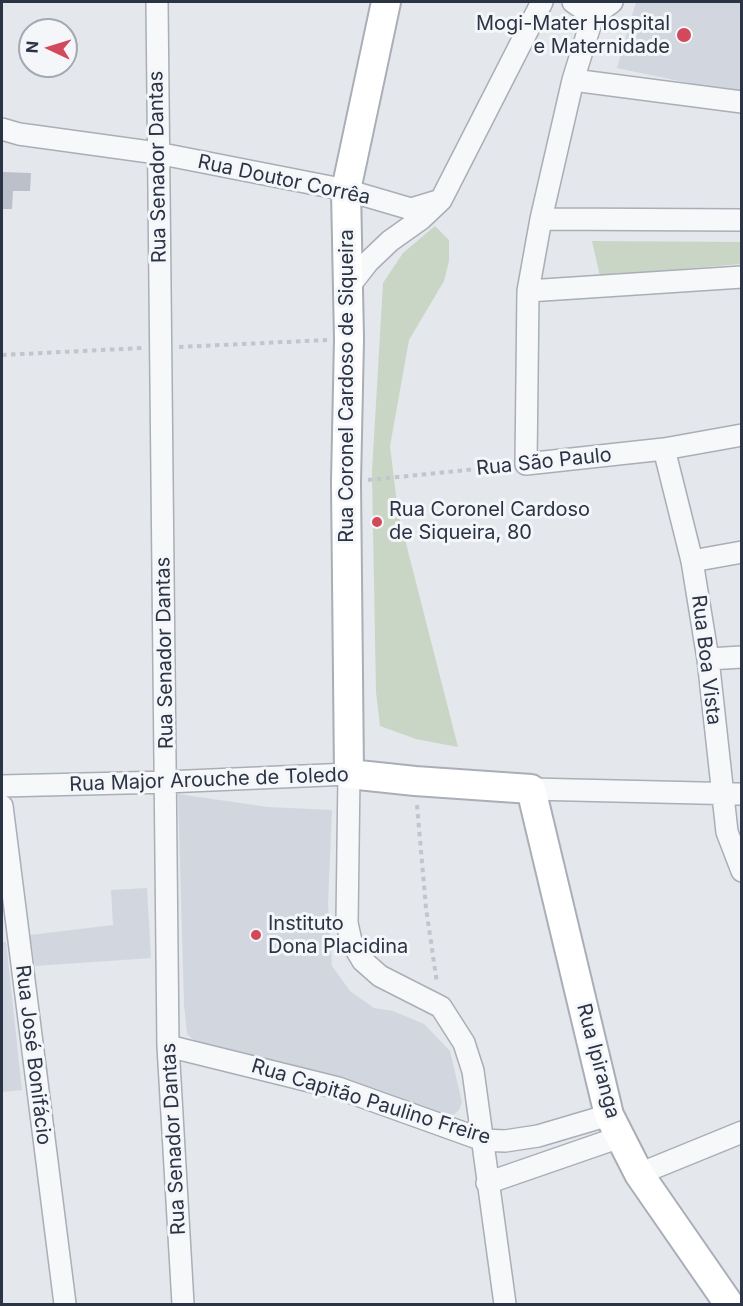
<!DOCTYPE html>
<html>
<head>
<meta charset="utf-8">
<style>
	body { margin:0 }
	#map { position:relative; width:743px; height:1306px; overflow:hidden; background:#e4e7ec; font-family:Inter,sans-serif }
	canvas { display:block }
	.frame { position:absolute; inset:0; border:3px solid #2b3445; pointer-events:none }
	.north { position:absolute; left:18px; top:18px; width:60px; height:60px; box-sizing:border-box; background:#f4f6f9; border:2px solid #a4a8b1; border-radius:50%; rotate:274deg; font-size:16px; font-weight:700; line-height:24px; text-align:center; color:#2b3445 }
	.north::after { content:''; display:block; margin:auto; width:21px; height:27px; background:#d1495b; clip-path:polygon(50% 0,100% 100%,50% 72%,0 100%) }
</style>
</head>
<body>
<div id="map">
<canvas width="743" height="1306"></canvas>
<div class="frame"></div>
<div class="north">N</div>
</div>
<script>
const context = document.querySelector('canvas').getContext('2d');
context.lineJoin = 'round';
function paint(path, color) {
  context.fillStyle = color;
  context.fill(path, 'evenodd');
}
function toPath(rows) {
  const path = new Path2D();
  for (const r of rows) {
    path.moveTo(r[0], r[1]);
    for (let i = 2; i < r.length; i += 2) path.lineTo(r[i], r[i + 1]);
  }
  return path;
}
function trace(path, color, width, dash) {
  context.strokeStyle = color;
  context.lineWidth = width;
  context.lineCap = dash ? 'butt' : 'round';
  context.setLineDash(dash || []);
  context.stroke(path);
}
function drawText(font, color, halo, rows, align = 'center') {
  context.font = font + ' Inter,sans-serif';
  context.lineWidth = 6;
  context.setLineDash([]);
  context.textBaseline = 'middle';
  context.strokeStyle = halo;
  context.fillStyle = color;
  for (const [text, x, y, turn = 0] of rows) {
    context.save();
    context.translate(x, y);
    context.rotate((+turn || 0) * Math.PI / 180);
    context.textAlign = isNaN(turn) ? turn : align;
    if (halo) context.strokeText(text, 0, 0);
    context.fillText(text, 0, 0);
    context.restore();
  }
}
paint(toPath([
	[636,2,741,2,741,94,617,68],
	[178,794,268,807,332,810,328,904,332,966,350,991,374,1008,393,1011,424,1024,450,1051,462,1102,459,1110,450,1118,201,1047,187,1034,184,1004],
	[147,888,151,958,35,966,30,935,113,925,111,890],
	[2,942,6,942,22,1090,2,1092]
]), '#d2d6de');
paint(toPath([
	[435,226,449,240,449,261,444,281,409,340,390,446,398,512,458,747,416,739,380,726,376,692,372,472,383,283,403,253],
	[592,241,741,242,741,264,600,276]
]), '#c9d6c5');
paint(toPath([
	[2,172,31,173,30,191,13,191,12,209,2,209]
]), '#bbc0ca');
const street = toPath([
	[157,2,168,1046,183,1304],
	[573,2,593,16],
	[612,2,593,16,573,80,541,219,528,291,526,464,664,449,742,435],
	[573,80,742,102],
	[2,129,19,134,157,153,346,190,411,209,441,200],
	[541,219,742,220],
	[347,289,368,262,390,241,421,219,441,200,542,2],
	[528,291,742,277],
	[664,449,692,561,708,659,727,832,742,871],
	[692,561,742,552],
	[708,659,742,657],
	[2,786,166,782,349,774,347,923,351,941,363,961,380,976,441,1007,464,1043,473,1071,505,1304],
	[531,789,742,794],
	[2,806,65,1304],
	[168,1046,338,1088,483,1140,505,1141,538,1136,609,1115],
	[639,1174,742,1132],
	[487,1183,620,1137]
]);
const secondary = toPath([
	[386,2,346,190,349,339,346,482,349,774,415,781,531,789,609,1115,639,1174,729,1304]
]);
trace(street, '#a9aeb7', 24);
trace(secondary, '#a9aeb7', 32);
trace(toPath([
	[179,347,327,340],
	[2,355,142,348],
	[368,480,507,466],
	[417,805,426,908,437,983]
]), '#c2c5cb', 4, [4.5, 4.5]);
trace(street, '#f7f8fa', 21);
trace(secondary, '#fff', 28);
for (const [x, y, r, color] of [
	[684,35,8,"#d1495b"],
	[377,522,6,"#d1495b"],
	[256,935,6,"#d1495b"]
]) {
  const dot = new Path2D();
  dot.arc(x, y, r, 0, 2 * Math.PI);
  context.fillStyle = color;
  context.fill(dot);
  trace(dot, '#f4f6f9', 2);
}
drawText('20px', '#2b3445', '#f4f6f9', [
	["Mogi-Mater Hospital",670,24,"right"],
	["e Maternidade",670,47,"right"],
	["Rua Coronel Cardoso",389,510],
	["de Siqueira, 80",389,533],
	["Instituto",268,924],
	["Dona Placidina",268,947]
], 'left');
drawText('20px', '#2b3445', '#f4f6f9', [
	["Rua Senador Dantas",158,167,-91],
	["Rua Doutor Corrêa",284,180,12],
	["Rua Coronel Cardoso de Siqueira",347,386,-90],
	["Rua São Paulo",544,462,-6],
	["Rua Senador Dantas",165,653,-91],
	["Rua Boa Vista",706,660,83],
	["Rua Major Arouche de Toledo",209,780,-2],
	["Rua José Bonifácio",33,1055,83],
	["Rua Ipiranga",598,1061,75],
	["Rua Capitão Paulino Freire",371,1102,17],
	["Rua Senador Dantas",174,1139,-93]
]);
</script>
</body>
</html>
